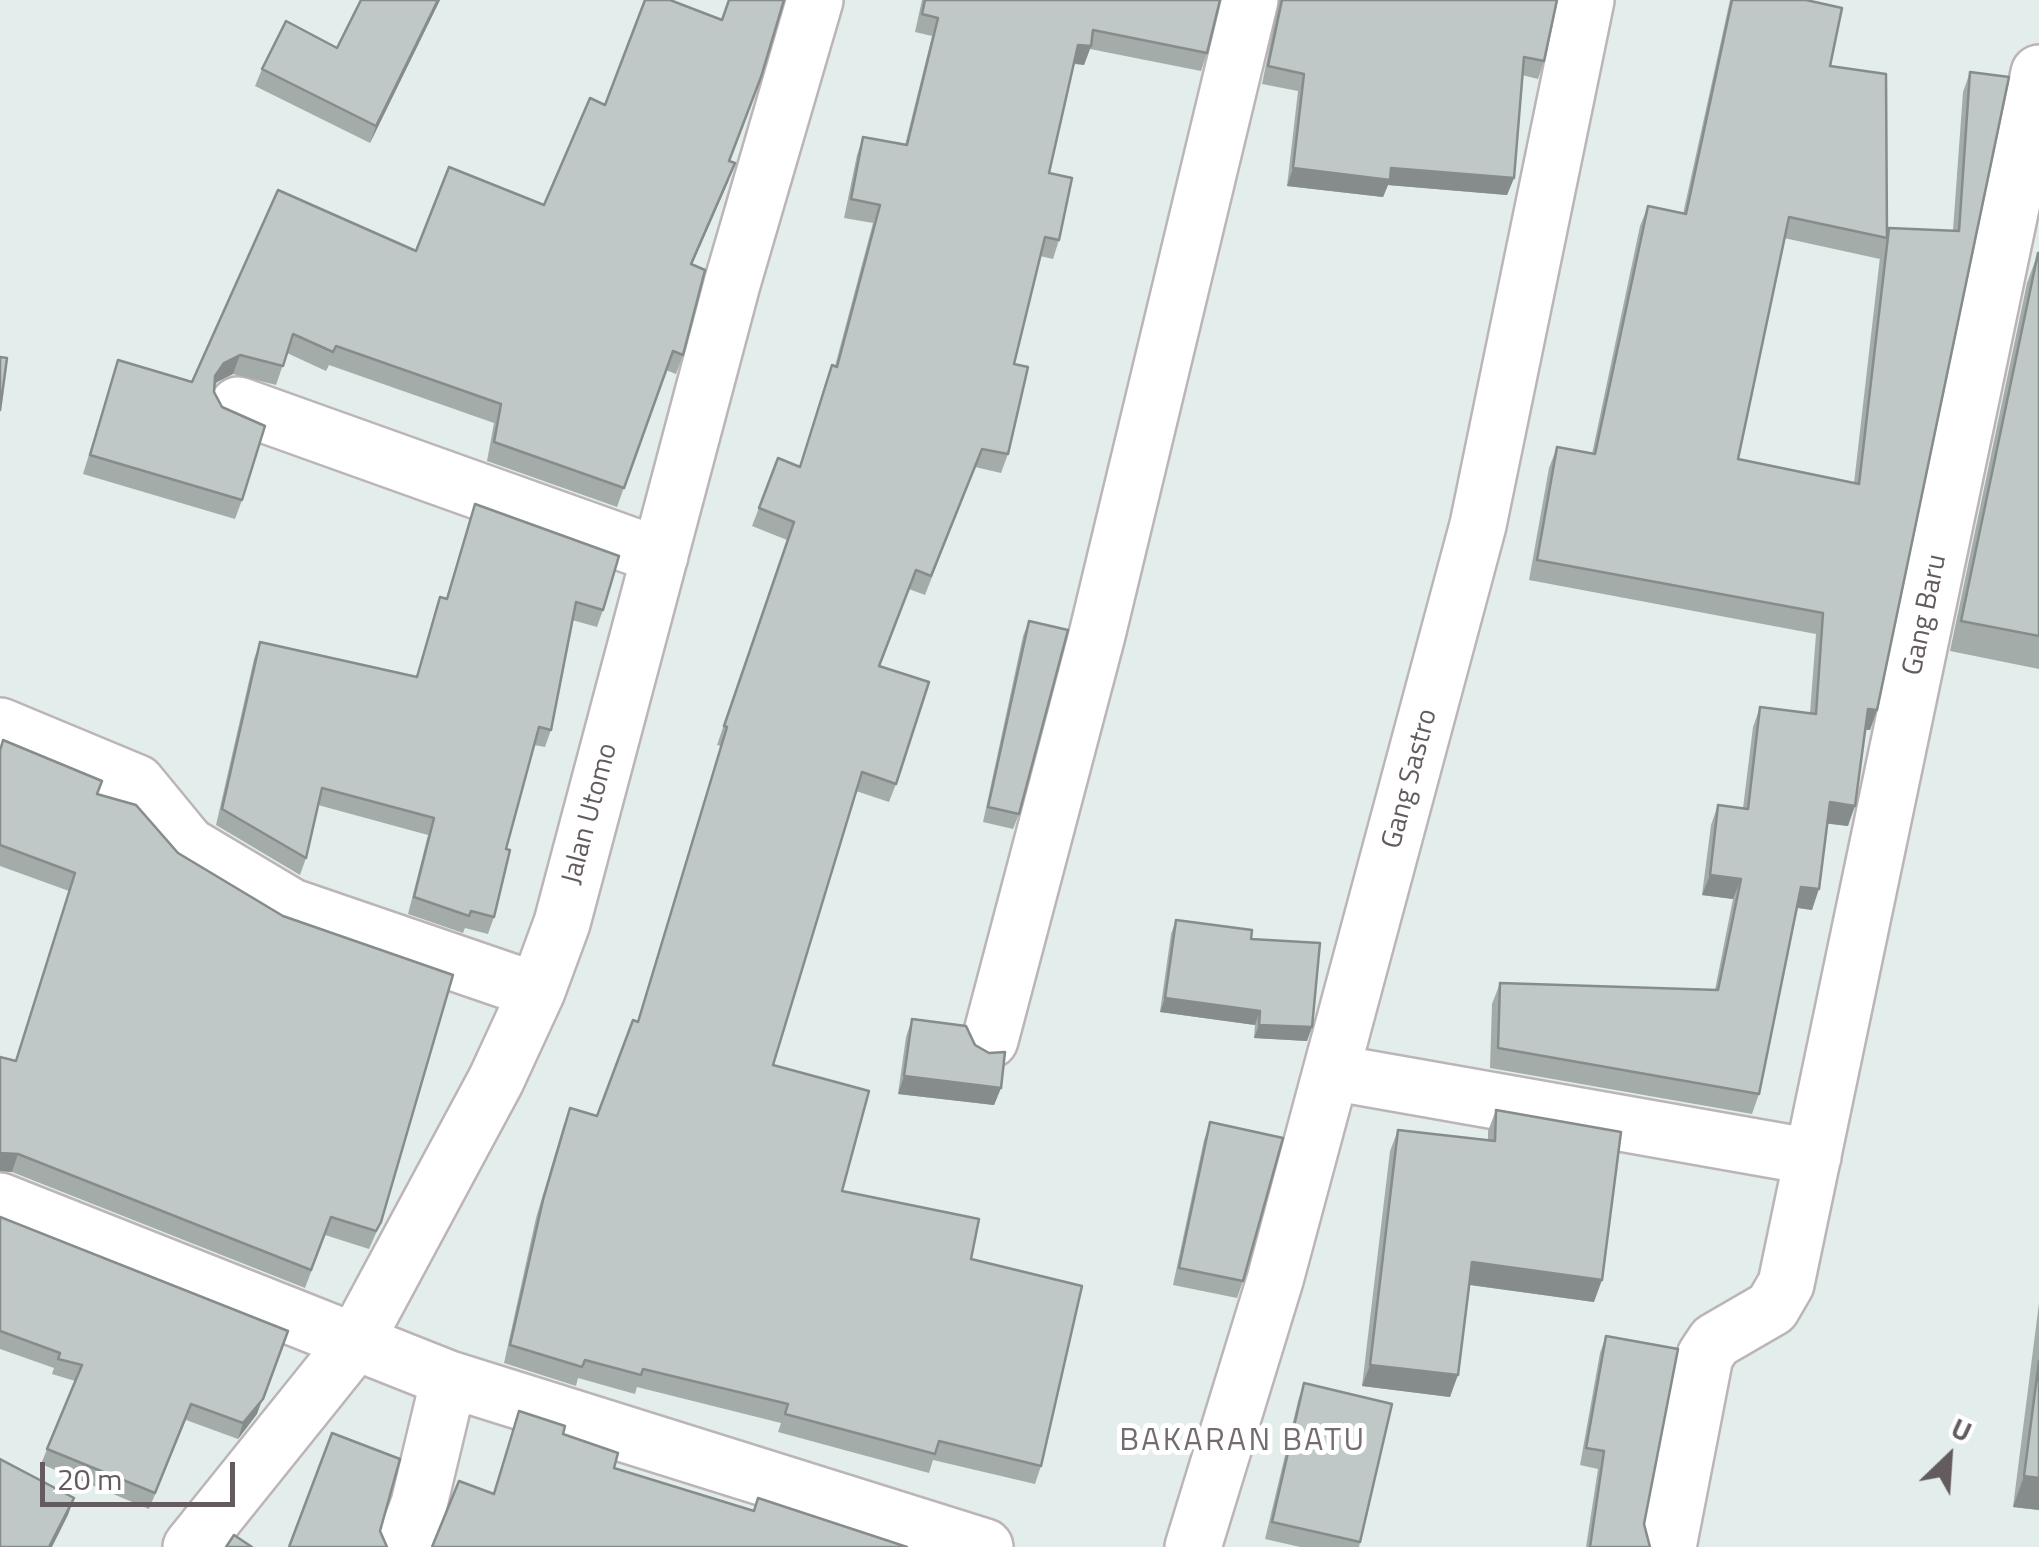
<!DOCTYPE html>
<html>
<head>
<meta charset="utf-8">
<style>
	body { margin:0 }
	#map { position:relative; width:2039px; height:1547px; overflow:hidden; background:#e3edeb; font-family:"Titillium Web",sans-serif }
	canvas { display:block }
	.north { position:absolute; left:1899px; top:1407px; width:100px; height:100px; -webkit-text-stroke:8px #fff; paint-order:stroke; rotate:25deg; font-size:28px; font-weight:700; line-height:40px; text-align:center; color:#635b5e }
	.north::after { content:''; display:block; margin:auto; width:35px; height:45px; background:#635b5e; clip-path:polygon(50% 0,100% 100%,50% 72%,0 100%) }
	.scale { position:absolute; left:40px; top:1462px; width:195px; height:45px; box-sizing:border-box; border:5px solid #635b5e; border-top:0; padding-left:12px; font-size:30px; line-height:35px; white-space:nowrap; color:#635b5e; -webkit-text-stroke:8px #fff; paint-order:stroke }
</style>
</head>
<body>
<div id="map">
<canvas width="2039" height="1547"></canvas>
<div class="north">U</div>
<div class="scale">20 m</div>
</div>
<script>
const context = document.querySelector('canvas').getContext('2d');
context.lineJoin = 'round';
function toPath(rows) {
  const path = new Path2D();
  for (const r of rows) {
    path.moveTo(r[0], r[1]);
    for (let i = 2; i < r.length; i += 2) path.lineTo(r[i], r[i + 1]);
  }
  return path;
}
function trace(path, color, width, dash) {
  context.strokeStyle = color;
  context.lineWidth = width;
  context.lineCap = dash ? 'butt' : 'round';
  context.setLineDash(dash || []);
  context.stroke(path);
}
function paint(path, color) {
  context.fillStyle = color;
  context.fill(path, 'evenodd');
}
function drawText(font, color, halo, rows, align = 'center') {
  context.font = font + ' "Titillium Web",sans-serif';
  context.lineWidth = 10;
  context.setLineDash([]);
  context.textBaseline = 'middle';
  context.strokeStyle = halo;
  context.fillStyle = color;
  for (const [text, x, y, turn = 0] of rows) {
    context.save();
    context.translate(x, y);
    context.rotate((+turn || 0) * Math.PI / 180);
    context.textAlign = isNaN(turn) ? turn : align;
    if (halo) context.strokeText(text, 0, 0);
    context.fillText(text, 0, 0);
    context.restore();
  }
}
const minor = toPath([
	[238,405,660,556],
	[0,726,137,783,188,845,292,907,537,991],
	[990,1040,1097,635,1250,0],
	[1331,1072,1813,1157],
	[0,1201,449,1379,985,1547],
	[191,1547,354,1344,496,1080,537,991,562,923,732,284,815,0],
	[403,1547,419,1504,449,1379],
	[1193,1547,1275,1280,1478,525,1586,0],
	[1668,1547,1705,1356,1715,1341,1772,1308,1786,1284,2039,73]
]);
trace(minor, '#bcb5b8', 60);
trace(minor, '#fff', 55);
paint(toPath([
	[440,0,370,143,255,86,262,69,337,48],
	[922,0,1220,0,1207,53,1201,71,1090,49,1084,65,1074,64,1049,173,1059,240,1053,259,1040,256,1014,364,1008,454,1001,473,975,467,925,595,909,589,880,666,896,784,889,802,856,791,773,1065,842,1191,971,1259,1041,1466,1035,1484,933,1460,929,1473,778,1432,781,1423,637,1387,635,1394,578,1378,576,1386,504,1363,536,1218,563,1127,570,1108,597,1116,637,1022,721,746,717,745,787,540,752,526,778,458,800,467,825,384,832,365,835,366,873,223,844,218,857,155,863,137,905,145,932,36,915,32],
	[1279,0,1557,0,1544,61,1538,79,1522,75,1514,178,1507,195,1388,185,1383,197,1287,186,1298,91,1262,84],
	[1730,0,1806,0,1887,233,1953,230,1963,92,1970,72,2009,77,1877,710,1870,730,1865,730,1848,826,1827,823,1812,910,1797,908,1759,1094,1752,1114,1490,1068,1492,1004,1500,983,1715,990,1733,899,1702,895,1711,825,1718,805,1743,808,1753,727,1760,707,1810,713,1816,634,1529,580,1549,468,1557,447,1592,454,1640,226,1648,206,1683,214],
	[1784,238,1880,259,1880,257,1854,483,1738,459],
	[730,161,728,182,692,264,683,355,676,374,666,370,617,507,487,461,494,423,329,365,326,371,287,353,276,385,233,374,217,382,215,385,214,392,242,500,235,519,83,474,118,360,192,382,416,251,544,205],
	[2038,253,2039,253,2039,669,1950,651,2027,283],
	[475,504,603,610,597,627,572,620,551,730,545,747,534,745,506,849,494,917,488,934,465,928,463,933,408,914,428,835,318,805,306,858,300,875,216,825,254,659,260,642,416,677,440,597,446,599],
	[1029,621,1019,814,1013,829,983,822,1023,636],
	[0,749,97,794,381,1222,369,1249,325,1235,305,1288,12,1172,0,1171,0,1057,16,1061,69,891,0,866],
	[1176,920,1251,939,1312,1027,1307,1041,1254,1038,1255,1025,1160,1012,1171,934],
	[912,1019,975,1045,1001,1088,994,1105,898,1094,906,1037],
	[1496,1110,1594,1302,1469,1285,1450,1397,1362,1386,1390,1151,1398,1130,1488,1140,1488,1131],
	[1210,1122,1243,1281,1237,1298,1173,1285,1204,1140],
	[0,1217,257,1414,238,1439,186,1420,149,1509,41,1464,75,1381,52,1374,54,1368,0,1349],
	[2039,1303,2039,1510,2013,1507],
	[1606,1336,1644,1524,1650,1547,1586,1547,1598,1469,1580,1465,1600,1353],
	[1304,1383,1360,1542,1359,1547,1300,1547,1265,1539,1298,1401],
	[519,1411,563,1434,614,1468,753,1510,493,1493]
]), '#a4acaa');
paint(toPath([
	[438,0,440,0,370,143,376,126],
	[1078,45,1091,46,1084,65,1072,63],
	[735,163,728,182,684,283,691,264],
	[1293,168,1391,168,1514,178,1507,195,1388,185,1383,197,1287,186],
	[240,355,233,374,217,382,208,395,215,376,224,363],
	[1868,709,1877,710,1870,730,1861,729],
	[1830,802,1855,806,1848,826,1822,823],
	[1710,875,1741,879,1733,899,1702,895],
	[1801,887,1819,889,1812,910,1793,907],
	[1165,998,1260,1011,1255,1025,1160,1012],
	[1259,1025,1312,1027,1307,1041,1254,1038],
	[904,1076,1001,1088,994,1105,898,1094],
	[0,1153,18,1154,12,1172,0,1171],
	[1472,1262,1602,1280,1594,1302,1464,1284],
	[288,1331,257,1414,238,1439,243,1423],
	[1370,1365,1458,1375,1450,1397,1362,1386],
	[2024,1476,2039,1478,2039,1510,2013,1507],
	[74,1498,68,1515,52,1547,49,1547]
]), '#868c8b');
const building = toPath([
	[361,0,438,0,376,126,262,69,286,21,337,48,361,0],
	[645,0,670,0,722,20,729,0,784,0,761,77,729,161,735,163,691,264,705,270,683,355,673,351,624,488,494,442,501,404,336,346,333,352,293,334,283,366,240,355,224,363,215,376,214,392,222,407,265,426,242,500,90,455,118,360,192,382,278,190,416,251,449,167,544,205,590,98,605,105,645,0],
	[925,0,1220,0,1207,53,1093,30,1091,46,1078,45,1049,173,1072,178,1059,240,1045,237,1014,364,1028,367,1008,454,982,449,931,576,916,570,879,666,929,682,896,784,862,772,773,1065,869,1091,842,1191,979,1219,971,1259,1082,1286,1041,1466,939,1441,935,1454,785,1414,788,1404,643,1369,641,1375,585,1360,582,1367,510,1345,543,1200,570,1108,597,1116,633,1020,638,1022,727,727,724,726,794,522,759,508,778,458,800,467,832,365,837,367,880,205,851,199,863,137,907,145,938,18,922,14,925,0],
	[1282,0,1557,0,1544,61,1524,57,1514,178,1391,168,1390,180,1293,168,1304,74,1268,66,1282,0],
	[1732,0,1806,0,1842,8,1830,66,1886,74,1887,238,1789,217,1738,459,1859,484,1889,228,1959,231,1970,72,2009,77,1877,710,1868,709,1855,806,1830,802,1819,889,1801,887,1759,1094,1498,1048,1500,983,1718,990,1741,879,1710,875,1718,805,1748,809,1760,707,1816,714,1823,613,1537,560,1557,447,1595,454,1648,206,1686,214,1732,0],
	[2038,253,2039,253,2039,636,1961,621,2038,253],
	[0,357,7,358,0,410,0,357],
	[475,504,619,556,603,610,576,602,551,730,539,727,506,849,510,850,494,917,471,911,469,916,414,897,434,818,322,788,306,858,222,809,260,642,417,677,440,597,447,599,475,504],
	[1029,621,1068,630,1019,814,988,807,1029,621],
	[3,740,102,781,97,794,136,805,178,853,283,916,453,975,381,1222,376,1231,331,1217,311,1270,18,1154,0,1153,0,1057,16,1061,75,873,0,845,0,751,3,740],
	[1176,920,1252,930,1251,939,1320,943,1312,1027,1259,1025,1260,1011,1165,998,1176,920],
	[912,1019,966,1026,975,1045,989,1053,1005,1052,1001,1088,904,1076,912,1019],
	[1496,1110,1621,1132,1602,1280,1472,1262,1458,1375,1370,1365,1398,1130,1495,1141,1496,1110],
	[1210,1122,1283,1138,1243,1281,1179,1268,1210,1122],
	[0,1217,288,1331,263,1399,243,1423,191,1404,155,1493,47,1449,82,1365,58,1359,60,1353,0,1331,0,1217],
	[1606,1336,1678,1349,1644,1524,1650,1547,1590,1547,1604,1451,1586,1448,1606,1336],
	[2039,1361,2039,1478,2024,1476,2039,1361],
	[1304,1383,1392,1404,1360,1542,1272,1522,1304,1383],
	[519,1411,565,1426,563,1434,618,1453,614,1468,754,1511,758,1498,907,1547,432,1547,459,1481,494,1494,519,1411],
	[332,1433,400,1459,380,1531,387,1547,289,1547,332,1433],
	[0,1459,74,1498,49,1547,0,1547,0,1459],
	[234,1535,252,1547,226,1547,234,1535]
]);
paint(building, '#bfc8c6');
trace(building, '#868c8b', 2.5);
drawText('28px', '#635b5e', '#fff', [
	["Gang Baru",1926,615,-78],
	["Gang Sastro",1411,779,-75],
	["Jalan Utomo",591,814,-75]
]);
context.letterSpacing = '2.5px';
drawText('32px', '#756c70', '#fff', [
	["BAKARAN BATU",1243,1442]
]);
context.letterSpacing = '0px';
</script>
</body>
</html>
